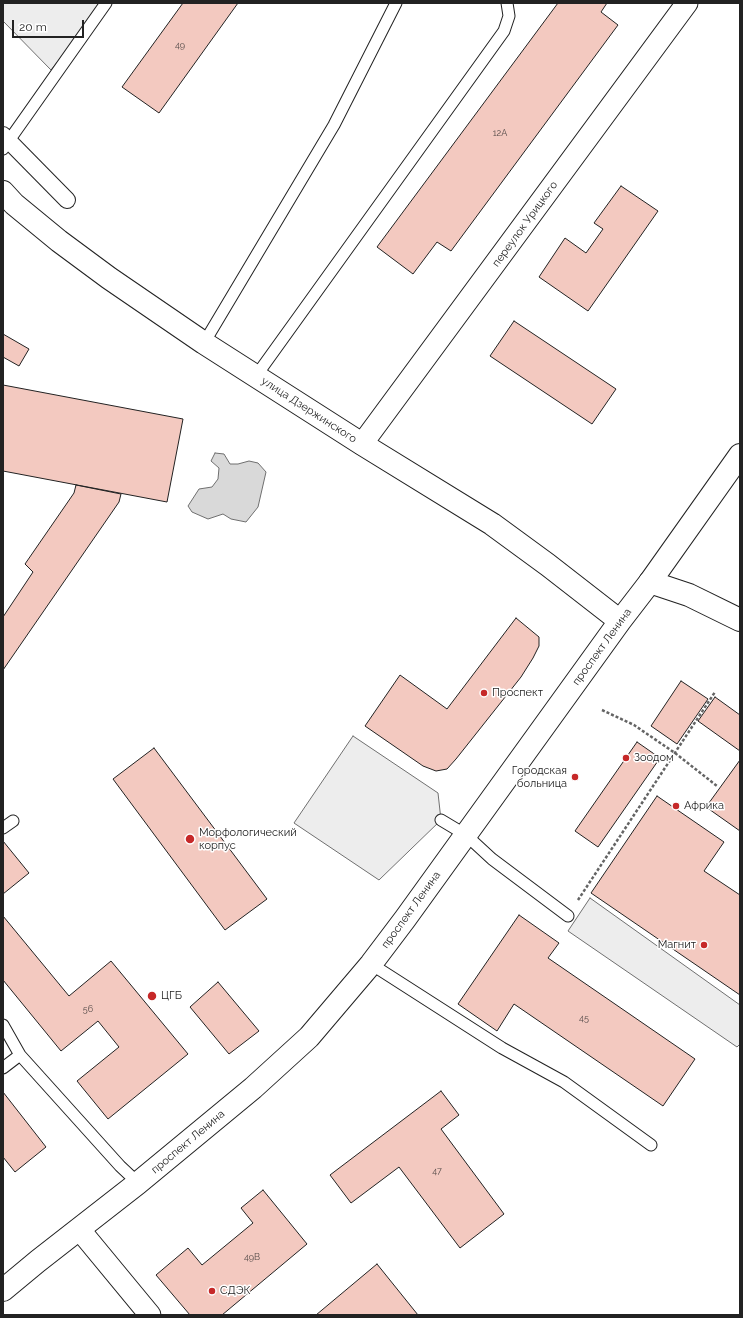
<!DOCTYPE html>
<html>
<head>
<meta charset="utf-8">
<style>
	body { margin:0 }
	#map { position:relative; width:743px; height:1318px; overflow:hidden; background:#fff; font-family:Raleway,sans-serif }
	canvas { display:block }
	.frame { position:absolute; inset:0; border:4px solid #222; pointer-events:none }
	.scale { position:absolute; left:12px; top:20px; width:72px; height:18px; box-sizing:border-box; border:2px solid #222; border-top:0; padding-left:5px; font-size:12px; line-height:14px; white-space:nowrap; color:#222; -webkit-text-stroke:3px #fff; paint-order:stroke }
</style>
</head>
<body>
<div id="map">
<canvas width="743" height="1318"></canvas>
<div class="frame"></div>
<div class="scale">20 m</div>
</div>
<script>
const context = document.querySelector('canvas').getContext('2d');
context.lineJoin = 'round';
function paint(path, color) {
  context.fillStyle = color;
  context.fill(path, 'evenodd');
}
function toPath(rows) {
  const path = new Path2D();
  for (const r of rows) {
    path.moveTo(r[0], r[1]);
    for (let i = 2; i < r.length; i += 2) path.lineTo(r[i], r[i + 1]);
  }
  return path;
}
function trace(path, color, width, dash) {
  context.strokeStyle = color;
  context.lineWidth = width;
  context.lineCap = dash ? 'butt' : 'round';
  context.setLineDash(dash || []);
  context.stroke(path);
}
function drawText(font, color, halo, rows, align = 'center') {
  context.font = font + ' Raleway,sans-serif';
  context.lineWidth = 3;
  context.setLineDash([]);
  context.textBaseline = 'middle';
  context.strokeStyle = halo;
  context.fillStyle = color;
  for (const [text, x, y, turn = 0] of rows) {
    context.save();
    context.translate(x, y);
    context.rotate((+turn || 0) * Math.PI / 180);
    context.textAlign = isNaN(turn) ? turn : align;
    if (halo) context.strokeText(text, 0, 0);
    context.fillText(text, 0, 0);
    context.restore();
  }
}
const parking = toPath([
	[3,3,102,3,86,26,51,70,3,21,3,3],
	[353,736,438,793,441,820,379,880,294,823,353,736],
	[590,898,740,1005,740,1044,737,1047,568,931,590,898]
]);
paint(parking, '#ededed');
trace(parking, '#6f6f6f', 1);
const water = toPath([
	[215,453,224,454,230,464,238,464,249,461,258,463,266,472,258,507,246,522,231,519,223,514,208,519,192,512,188,506,199,489,212,487,218,479,219,468,211,461,215,453]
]);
paint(water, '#d9d9d9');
trace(water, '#6f6f6f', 1);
const building = toPath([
	[183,3,238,3,159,113,122,87,183,3],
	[558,3,607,3,601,12,618,25,451,251,437,242,413,274,377,247,558,3],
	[621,186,658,211,588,311,539,277,565,238,586,253,603,229,594,223,621,186],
	[514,321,616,389,592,424,490,356,514,321],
	[3,334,29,349,19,366,3,357,3,334],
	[3,385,183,419,167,502,3,471,3,385],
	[76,485,121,494,119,502,3,670,3,617,33,572,25,564,74,493,76,485],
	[516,618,539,637,539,646,533,658,521,677,456,759,447,769,436,771,423,766,365,726,400,675,447,709,516,618],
	[681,681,708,699,677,744,651,726,681,681],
	[715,697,740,715,740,751,698,721,715,697],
	[637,742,660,758,598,847,575,831,637,742],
	[154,748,267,899,225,930,113,779,154,748],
	[740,760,740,831,706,807,740,760],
	[657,796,724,842,704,871,740,895,740,995,591,893,657,796],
	[3,841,29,873,3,894,3,841],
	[519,915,559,943,548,958,695,1059,663,1106,514,1004,497,1031,458,1004,519,915],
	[3,916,69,996,111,961,188,1054,108,1119,77,1081,119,1047,98,1021,61,1051,3,980,3,916],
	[218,982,259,1031,229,1054,190,1007,218,982],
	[441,1091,459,1115,441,1129,504,1214,460,1248,399,1167,351,1203,330,1175,441,1091],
	[3,1092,46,1147,15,1172,3,1157,3,1092],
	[263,1190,307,1244,222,1315,190,1315,156,1275,188,1248,202,1265,253,1223,241,1208,263,1190],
	[377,1264,418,1315,316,1315,377,1264]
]);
paint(building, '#f3c9c0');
trace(building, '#222', 1);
const service = toPath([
	[3,149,106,3],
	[204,343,334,125,396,3],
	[256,376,504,31,509,16,507,3],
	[441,820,466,835,492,859,568,916],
	[3,828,13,821],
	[371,964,502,1048,564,1082,651,1145],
	[3,1025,20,1055,120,1166,138,1183],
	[3,1068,20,1055]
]);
const pedestrian = toPath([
	[3,135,67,200]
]);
const minor = toPath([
	[362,444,687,3],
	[79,1229,150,1315]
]);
const tertiary = toPath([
	[650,582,689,595,740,620]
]);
const secondary = toPath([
	[3,192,14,204,59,241,109,278,204,343,362,444,492,524,548,565,620,621],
	[3,1290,38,1261,138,1183,253,1088,309,1037,371,964,405,919,620,621,650,582,740,455]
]);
trace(service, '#222', 13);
trace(pedestrian, '#222', 18);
trace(minor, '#222', 23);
trace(tertiary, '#222', 24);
trace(secondary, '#222', 24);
trace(toPath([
	[602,710,634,725,675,753,717,786],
	[578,900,715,692]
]), '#646464', 2.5, [3, 2]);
trace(service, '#fff', 11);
trace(pedestrian, '#fff', 16);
trace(minor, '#fff', 21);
trace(tertiary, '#fff', 22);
trace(secondary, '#fff', 22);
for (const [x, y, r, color] of [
	[484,693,4,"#c62828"],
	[626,758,4,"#c62828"],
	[575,777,4,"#c62828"],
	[676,806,4,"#c62828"],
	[190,839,5,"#c62828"],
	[704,945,4,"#c62828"],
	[152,996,5,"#c62828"],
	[212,1291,4,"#c62828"]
]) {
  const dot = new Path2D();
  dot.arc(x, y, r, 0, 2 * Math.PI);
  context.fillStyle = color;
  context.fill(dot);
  trace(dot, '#fff', 1.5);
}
drawText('9px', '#564c4a', null, [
	["49",180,45],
	["12А",500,133],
	["56",88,1009],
	["45",584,1018],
	["47",437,1171],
	["49В",252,1257]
]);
drawText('11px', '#222', '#fff', [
	["переулок Урицкого",525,224,-54],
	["улица Дзержинского",309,410,33],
	["проспект Ленина",602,647,-54],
	["проспект Ленина",411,910,-54],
	["проспект Ленина",188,1142,-40]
]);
drawText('11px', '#222', '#fff', [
	["Проспект",492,693],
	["Зоодом",634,758],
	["Городская",567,771,"right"],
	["больница",567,784,"right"],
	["Африка",684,806],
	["Морфологический",199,833],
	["корпус",199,846],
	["Магнит",696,945,"right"],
	["ЦГБ",161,996],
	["СДЭК",220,1291]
], 'left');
</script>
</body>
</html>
